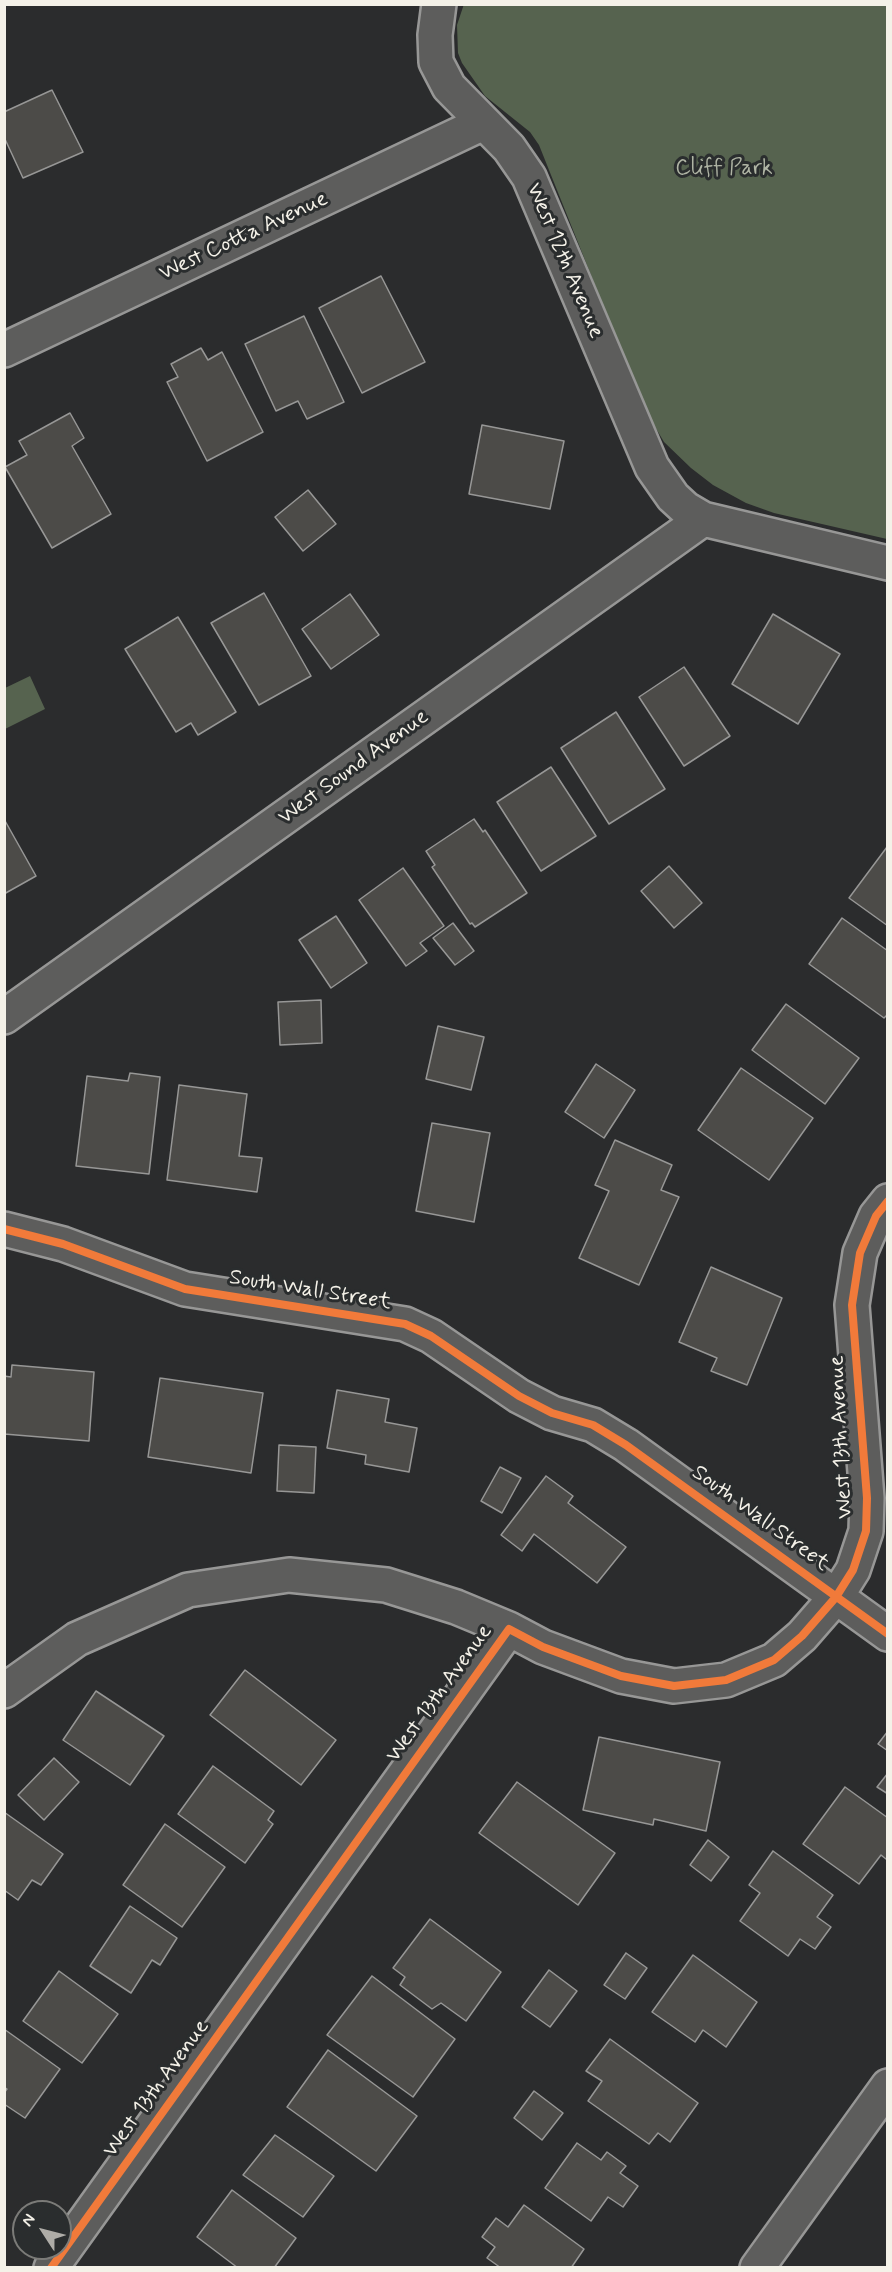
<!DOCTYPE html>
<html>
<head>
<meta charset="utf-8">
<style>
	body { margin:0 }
	#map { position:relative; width:892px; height:2272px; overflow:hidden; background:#2b2c2d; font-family:Mynerve,sans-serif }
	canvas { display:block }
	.frame { position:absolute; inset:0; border:6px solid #f4f1e8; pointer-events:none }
	.north { position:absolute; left:12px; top:2200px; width:60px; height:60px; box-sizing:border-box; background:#2a2d2e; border:2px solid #7b7b78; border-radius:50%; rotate:306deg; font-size:16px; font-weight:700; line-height:24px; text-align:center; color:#f4f1e8 }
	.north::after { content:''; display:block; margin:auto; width:21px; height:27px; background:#aeaca7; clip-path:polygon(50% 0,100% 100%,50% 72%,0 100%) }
</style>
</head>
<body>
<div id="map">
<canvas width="892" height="2272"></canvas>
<div class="frame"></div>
<div class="north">N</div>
</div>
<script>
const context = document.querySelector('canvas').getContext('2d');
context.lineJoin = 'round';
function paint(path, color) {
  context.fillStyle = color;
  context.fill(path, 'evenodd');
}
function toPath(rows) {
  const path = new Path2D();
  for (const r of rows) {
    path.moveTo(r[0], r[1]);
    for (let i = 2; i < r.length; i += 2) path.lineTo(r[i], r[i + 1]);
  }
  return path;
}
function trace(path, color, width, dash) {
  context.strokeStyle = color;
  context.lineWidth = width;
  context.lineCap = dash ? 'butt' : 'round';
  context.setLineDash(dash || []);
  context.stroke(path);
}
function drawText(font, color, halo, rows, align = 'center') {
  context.font = font + ' Mynerve,sans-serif';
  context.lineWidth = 6;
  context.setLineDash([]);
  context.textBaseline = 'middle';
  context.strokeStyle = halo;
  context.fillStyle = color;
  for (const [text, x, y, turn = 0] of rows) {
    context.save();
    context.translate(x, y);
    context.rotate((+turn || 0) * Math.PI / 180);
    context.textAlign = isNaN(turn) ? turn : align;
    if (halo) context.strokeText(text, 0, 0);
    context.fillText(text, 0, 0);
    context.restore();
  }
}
paint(toPath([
	[464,4,887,5,887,539,774,513,746,503,713,485,691,468,664,442,645,410,539,145,530,132,485,96,462,63,458,53,457,25],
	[30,676,45,709,5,729,5,688]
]), '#56634f');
const building = toPath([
	[52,90,83,152,23,178,4,137,4,112,52,90],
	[381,276,425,362,362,393,319,308,381,276],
	[304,316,344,402,307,419,298,401,276,411,245,344,304,316],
	[201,348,208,360,222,352,263,432,207,461,167,382,178,377,171,364,201,348],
	[70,413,84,438,72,446,111,514,52,548,5,467,27,455,19,441,70,413],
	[482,425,564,441,550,509,469,494,482,425],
	[308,490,336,524,303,551,275,517,308,490],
	[264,593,311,676,259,705,211,623,264,593],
	[350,594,379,635,331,669,302,629,350,594],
	[773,614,840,654,798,724,732,684,773,614],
	[178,617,236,712,198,735,191,723,176,732,125,649,178,617],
	[684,667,730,736,684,766,639,697,684,667],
	[616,712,665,789,609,824,561,748,616,712],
	[551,767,596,836,541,871,497,802,551,767],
	[4,819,36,876,4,894,4,819],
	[474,819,483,832,485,830,527,893,475,927,472,923,470,924,432,867,435,865,426,851,474,819],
	[887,847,888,847,888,926,849,898,887,847],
	[669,866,702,903,674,928,641,891,669,866],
	[403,868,444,926,420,943,427,951,406,966,359,900,403,868],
	[336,916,367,963,331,988,299,940,336,916],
	[842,918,888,951,888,1014,884,1018,809,964,842,918],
	[453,923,474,951,455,965,433,938,453,923],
	[321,1000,322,1043,280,1045,278,1002,321,1000],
	[786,1004,859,1058,825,1104,752,1050,786,1004],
	[438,1026,484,1037,471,1090,426,1079,438,1026],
	[596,1064,635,1090,604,1138,565,1112,596,1064],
	[741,1068,813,1118,769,1180,698,1130,741,1068],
	[130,1073,160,1077,149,1174,76,1166,87,1076,128,1081,130,1073],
	[179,1085,247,1094,239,1156,262,1158,257,1192,167,1180,179,1085],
	[432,1123,490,1133,474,1222,416,1211,432,1123],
	[615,1140,672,1165,661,1190,679,1197,639,1285,579,1258,609,1191,595,1185,615,1140],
	[711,1267,782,1298,747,1385,711,1371,717,1358,679,1342,711,1267],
	[12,1365,94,1372,89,1441,4,1434,4,1376,11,1377,12,1365],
	[160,1378,263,1393,251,1473,148,1457,160,1378],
	[337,1390,389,1399,385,1422,417,1428,409,1472,365,1464,366,1455,327,1448,337,1390],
	[279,1445,316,1447,314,1493,277,1491,279,1445],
	[500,1467,521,1478,502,1513,481,1501,500,1467],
	[546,1476,573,1496,568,1503,626,1547,597,1583,534,1534,522,1551,501,1535,546,1476],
	[245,1670,336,1740,301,1785,210,1715,245,1670],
	[96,1691,164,1736,130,1785,63,1740,96,1691],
	[888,1731,888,1751,878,1744,888,1731],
	[599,1737,720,1762,706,1831,654,1819,653,1825,583,1810,599,1737],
	[54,1758,79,1782,44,1820,18,1795,54,1758],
	[213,1766,274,1811,268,1820,273,1824,245,1863,178,1814,213,1766],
	[888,1773,888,1794,877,1787,888,1773],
	[517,1782,615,1853,578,1905,479,1833,517,1782],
	[845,1787,888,1818,888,1857,886,1859,881,1855,859,1884,803,1844,845,1787],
	[4,1812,63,1854,41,1885,32,1880,18,1900,4,1890,4,1812],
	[165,1824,225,1867,182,1927,123,1885,165,1824],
	[708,1840,729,1857,711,1881,690,1865,708,1840],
	[773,1851,833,1895,817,1917,831,1927,815,1949,800,1939,788,1956,740,1921,760,1893,749,1885,773,1851],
	[130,1906,177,1938,160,1965,152,1960,131,1993,90,1966,130,1906],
	[430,1919,501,1972,466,2021,441,2003,432,2009,400,1985,405,1977,393,1968,430,1919],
	[626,1953,647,1968,625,1999,604,1985,626,1953],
	[693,1955,757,2002,726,2047,703,2030,695,2042,652,2012,693,1955],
	[549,1970,577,1991,550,2027,522,2007,549,1970],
	[59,1971,118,2014,82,2063,23,2021,59,1971],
	[372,1976,455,2039,413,2097,327,2035,372,1976],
	[4,2029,60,2069,25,2118,4,2104,4,2093,7,2089,4,2087,4,2029],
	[610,2039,698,2103,670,2142,658,2133,649,2144,588,2101,602,2081,586,2071,610,2039],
	[328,2050,417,2116,376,2171,287,2107,328,2050],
	[534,2091,563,2113,542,2140,514,2118,534,2091],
	[275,2135,334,2176,303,2217,243,2175,275,2135],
	[577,2143,601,2160,607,2152,626,2166,620,2173,638,2186,623,2207,608,2197,591,2221,545,2188,577,2143],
	[232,2190,296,2238,274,2268,238,2268,197,2237,232,2190],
	[524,2205,584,2249,571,2268,501,2268,487,2258,495,2247,482,2237,496,2218,508,2227,524,2205]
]);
paint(building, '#4c4b48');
trace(building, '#979796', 1.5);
const street = toPath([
	[439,4,435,35,436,62,449,87,509,148,529,177,652,467,673,497,686,509,703,519,888,563],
	[4,350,483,123],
	[4,1017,703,519],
	[4,1229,63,1244,185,1289,405,1324,431,1336,519,1396,552,1413,593,1425,626,1445,888,1634],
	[4,1691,77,1639,188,1590,289,1575,386,1585,456,1607,509,1629],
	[51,2268,509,1629,543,1647,621,1676,674,1686,726,1680,774,1660,802,1636,836,1597,853,1570,866,1531,867,1498,852,1305,860,1253,876,1216,888,1201]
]);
const secondary = toPath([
	[757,2268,888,2086]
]);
trace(street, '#979796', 38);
trace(secondary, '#979796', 38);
trace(street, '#5d5d5c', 33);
trace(secondary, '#5d5d5c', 33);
trace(toPath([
	[4,1229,63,1244,185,1289,405,1324,431,1336,519,1396,552,1413,593,1425,626,1445,888,1634],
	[51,2268,509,1629,543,1647,621,1676,674,1686,726,1680,774,1660,802,1636,836,1597,853,1570,866,1531,867,1498,852,1305,860,1253,876,1216,888,1201]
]), '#f17a3a', 8);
drawText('22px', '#b0b5a5', '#2a2d2e', [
	["Cliff Park",724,169]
]);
drawText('22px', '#f4f1e8', '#2a2d2e', [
	["West Cotta Avenue",244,237,-25],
	["West 12th Avenue",564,261,67],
	["West Sound Avenue",354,768,-36],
	["South Wall Street",310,1291,9],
	["West 13th Avenue",842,1437,-93],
	["South Wall Street",760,1519,36],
	["West 13th Avenue",440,1694,-54],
	["West 13th Avenue",157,2089,-54]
]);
</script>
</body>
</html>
